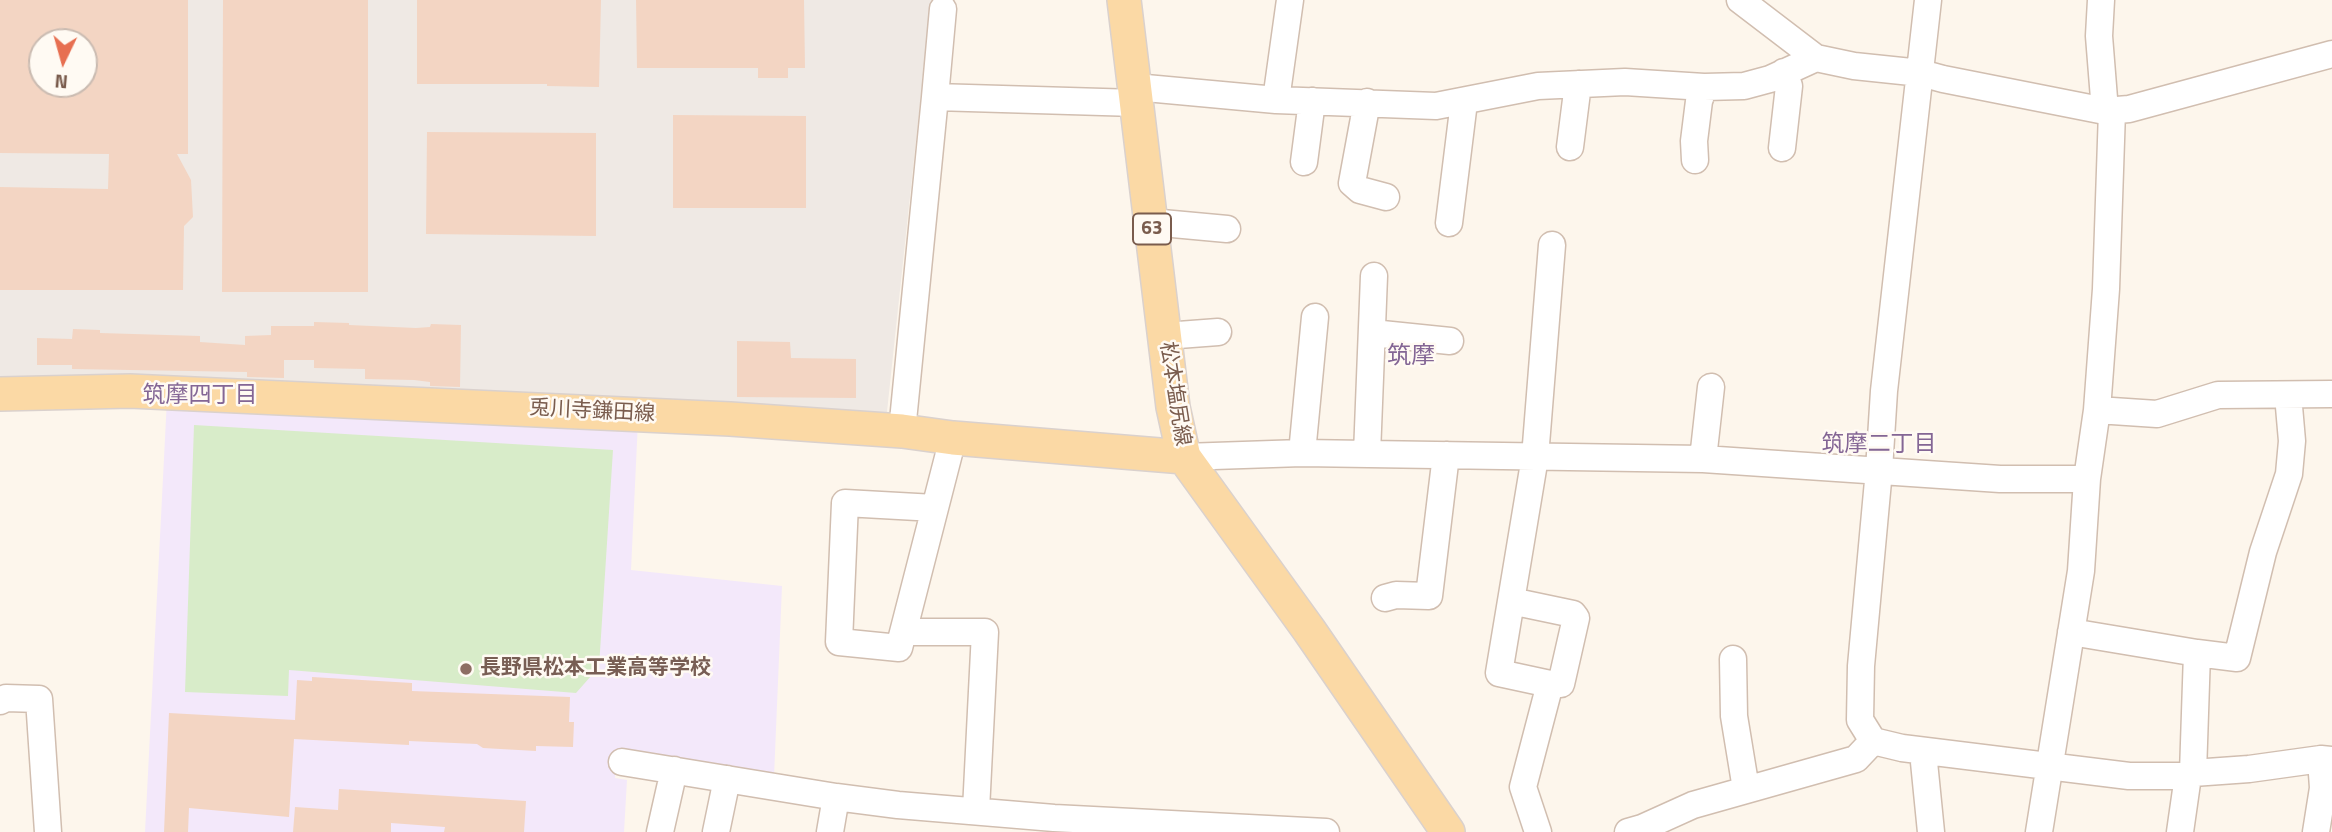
<!DOCTYPE html>
<html>
<head>
<meta charset="utf-8">
<style>
	body { margin:0 }
	#map { position:relative; width:2332px; height:832px; overflow:hidden; background:#fdf6ec; font-family:"Titillium Web",sans-serif }
	canvas { display:block }
	.north { position:absolute; left:28px; top:28px; width:70px; height:70px; box-sizing:border-box; background:#fffaf3; border:2px solid #cabbb1; border-radius:50%; rotate:185deg; font-size:19px; font-weight:700; line-height:28px; text-align:center; color:#7a5c4d }
	.north::after { content:''; display:block; margin:auto; width:24px; height:32px; background:#e76f51; clip-path:polygon(50% 0,100% 100%,50% 72%,0 100%) }
</style>
</head>
<body>
<div id="map">
<canvas width="2332" height="832"></canvas>
<div class="north">N</div>
</div>
<script>
const context = document.querySelector('canvas').getContext('2d');
context.lineJoin = 'round';
function paint(path, color) {
  context.fillStyle = color;
  context.fill(path, 'evenodd');
}
function toPath(rows) {
  const path = new Path2D();
  for (const r of rows) {
    path.moveTo(r[0], r[1]);
    for (let i = 2; i < r.length; i += 2) path.lineTo(r[i], r[i + 1]);
  }
  return path;
}
function trace(path, color, width, dash) {
  context.strokeStyle = color;
  context.lineWidth = width;
  context.lineCap = dash ? 'butt' : 'round';
  context.setLineDash(dash || []);
  context.stroke(path);
}
function drawText(font, color, halo, rows, align = 'center') {
  context.font = font + ' "Titillium Web","Noto Sans JP",sans-serif';
  context.lineWidth = 5;
  context.setLineDash([]);
  context.textBaseline = 'middle';
  context.strokeStyle = halo;
  context.fillStyle = color;
  for (const [text, x, y, turn = 0] of rows) {
    context.save();
    context.translate(x, y);
    context.rotate((+turn || 0) * Math.PI / 180);
    context.textAlign = isNaN(turn) ? turn : align;
    if (halo) context.strokeText(text, 0, 0);
    context.fillText(text, 0, 0);
    context.restore();
  }
}
paint(toPath([
	[0,0,931,0,886,421,0,387],
	[42,42,84,42,84,84,42,84]
]), '#efe9e4');
paint(toPath([
	[167,399,638,421,631,570,782,586,774,777,619,751,615,778,627,780,624,832,145,832]
]), '#f3e8fa');
paint(toPath([
	[194,425,613,450,599,667,576,693,289,670,288,696,185,692]
]), '#d8ecc9');
paint(toPath([
	[0,0,188,0,188,154,177,154,191,180,193,217,184,226,183,290,0,290,0,187,108,189,109,154,0,153],
	[42,42,84,42,84,84,42,84],
	[223,0,368,0,368,292,222,292],
	[417,0,601,0,599,87,547,86,547,84,417,84],
	[636,0,804,0,805,68,788,68,788,78,758,78,758,68,637,68],
	[673,115,806,116,806,208,673,208],
	[427,132,596,133,596,236,426,234],
	[314,322,349,323,349,325,416,328,430,327,431,324,461,325,460,387,430,386,430,382,414,380,365,379,365,369,314,368,314,360,284,360,284,378,247,377,247,372,72,369,72,365,37,365,37,338,72,339,73,329,100,330,100,333,200,336,200,342,245,345,245,336,271,335,271,326,314,326],
	[737,341,790,342,791,358,856,359,856,398,737,397],
	[312,677,412,683,412,691,570,697,569,722,574,722,573,747,536,746,536,751,483,748,477,744,409,741,409,745,294,739,289,817,189,808,188,832,164,832,169,713,295,720,297,680,312,681],
	[339,789,526,801,524,832,444,832,445,827,391,823,391,832,293,832,295,807,338,810]
]), '#f3d5c3');
const minor = toPath([
	[1740,0,1816,58,1854,66,1921,73,1943,79,2105,111,2129,109,2332,54],
	[1928,0,1884,391,1879,470,1861,666,1860,720,1873,741,1902,748,2129,776,2188,776,2193,773,2249,769,2321,759,2332,760],
	[2101,0,2099,36,2105,111],
	[943,9,935,97,1136,103],
	[1135,87,1276,100,1436,106,1538,86,1625,82,1704,87,1744,86,1770,79,1816,58],
	[1276,100,1290,0],
	[1367,102,1352,183,1360,190,1386,197],
	[1570,147,1578,84],
	[1782,148,1789,86,1784,72],
	[1695,160,1694,141,1699,101,1704,87],
	[1304,162,1312,101],
	[1151,222,1227,229],
	[1449,223,1464,102],
	[1372,333,1450,341],
	[1165,336,1218,332],
	[2097,410,2157,414,2218,395,2332,394],
	[902,431,935,97],
	[1302,453,1315,317],
	[1367,454,1374,276],
	[1184,457,1302,453,1703,459,2000,479,2087,479],
	[1703,459,1711,387],
	[935,508,845,503,839,642,899,648,953,438],
	[1385,598,1396,595,1429,596,1446,455],
	[1511,601,1573,614,1576,618,1561,684,1550,684],
	[905,632,985,632,976,810],
	[2071,632,2197,653],
	[1733,659,1734,716,1746,789],
	[0,701,6,698,39,699,48,832],
	[1923,752,1931,832],
	[622,762,836,797,898,805,1054,818,1326,832],
	[2193,773,2197,653,2237,658,2263,552,2289,474,2292,441,2288,395],
	[660,832,674,770],
	[716,832,727,779],
	[830,832,836,797],
	[1538,832,1523,787,1550,684,1499,673,1535,457,1552,245],
	[1628,832,1642,828,1693,805,1856,759,1873,741],
	[2039,832,2081,571,2087,479,2097,410,2106,289,2112,111],
	[2180,832,2188,776],
	[2316,832,2323,788,2321,759]
]);
const major = toPath([
	[1124,0,1173,407,1184,457,1309,630,1448,832],
	[0,394,130,391,730,419,902,431,953,438,1184,457]
]);
trace(minor, '#d1beb0', 29);
trace(major, '#dad1cd', 36);
trace(minor, '#fff', 26);
trace(major, '#fbd9a5', 33);
for (const [x, y, r, color] of [
	[466,669,7,"#8d6e63"]
]) {
  const dot = new Path2D();
  dot.arc(x, y, r, 0, 2 * Math.PI);
  context.fillStyle = color;
  context.fill(dot);
  trace(dot, '#fffaf3', 2.5);
}
for (const [x, y, w] of [
	[1152,229,38]
]) {
  const box = new Path2D();
  box.roundRect(x - w / 2, y - 15.5, w, 31, 5);
  context.fillStyle = '#fffaf3';
  context.fill(box);
  trace(box, '#7a5c4d', 2);
}
drawText('bold 19px', '#7a5c4d', null, [
	["63",1152,229]
]);
drawText('21px', '#7a5c4d', '#fffaf3', [
	["松本塩尻線",1174,394,81],
	["兎川寺鎌田線",592,412,3]
]);
drawText('bold 21px', '#785e54', '#fffaf3', [
	["長野県松本工業高等学校",480,669]
], 'left');
drawText('23px', '#846695', '#fffaf3', [
	["筑摩四丁目",200,396],
	["筑摩二丁目",1879,445]
]);
drawText('24px', '#846695', '#fffaf3', [
	["筑摩",1411,357]
]);
</script>
</body>
</html>
